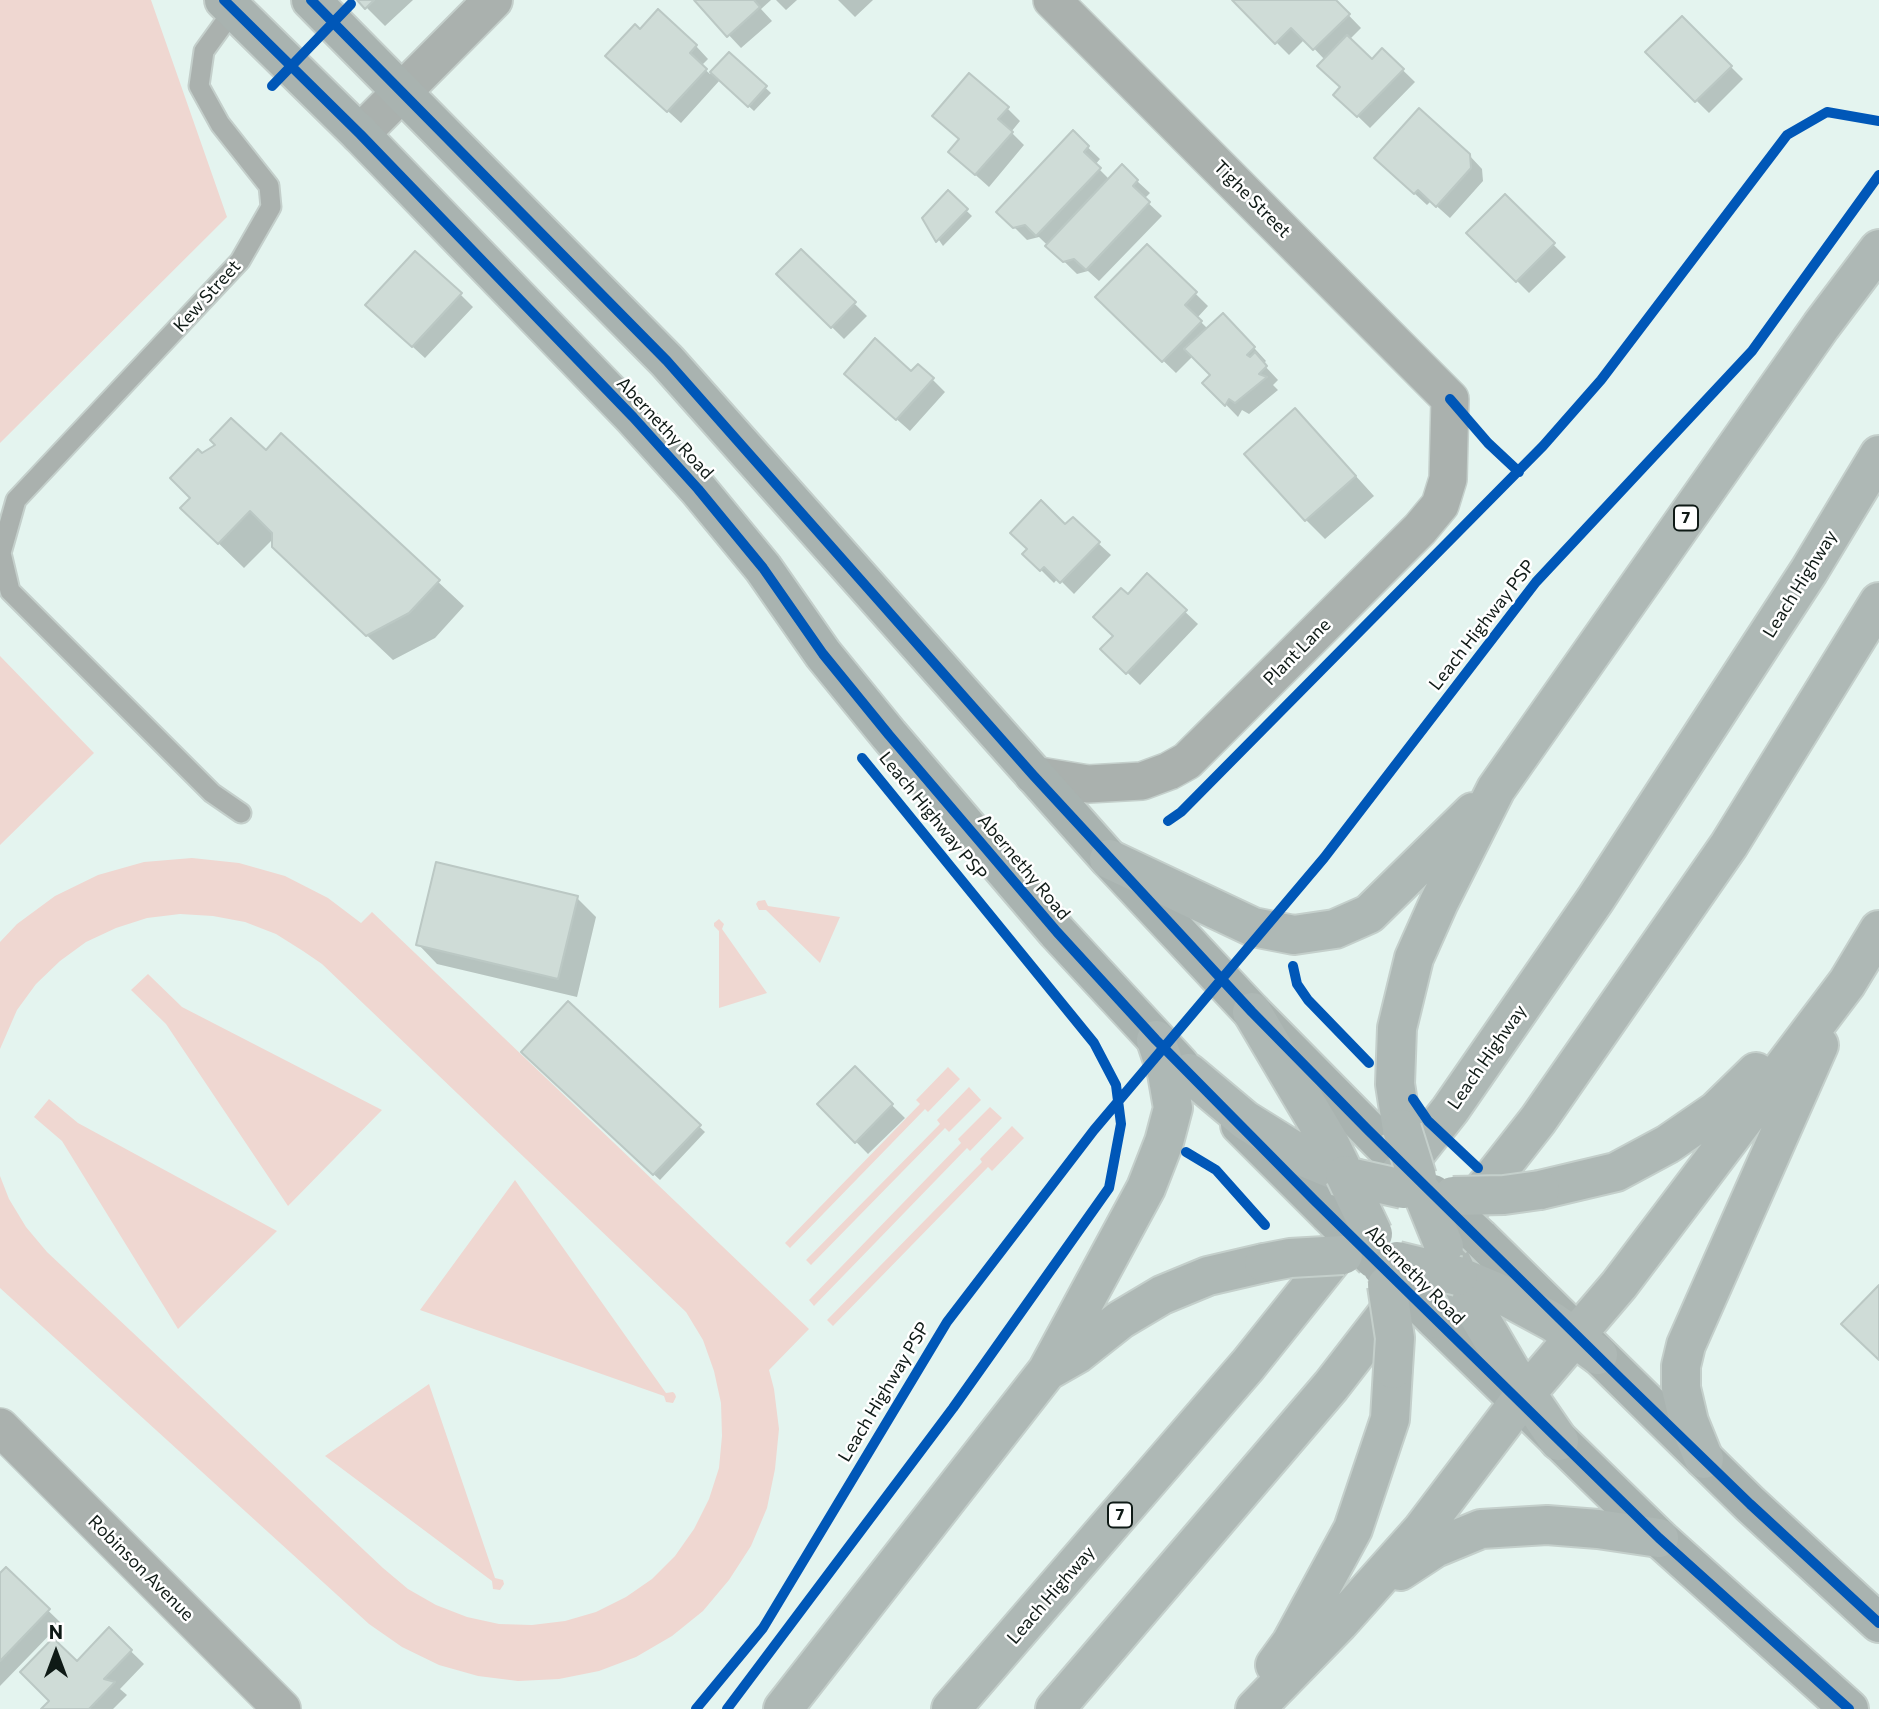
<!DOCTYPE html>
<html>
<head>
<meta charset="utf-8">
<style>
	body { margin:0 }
	#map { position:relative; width:1879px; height:1709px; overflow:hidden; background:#e4f4ef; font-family:Commissioner,sans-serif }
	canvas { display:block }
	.north { position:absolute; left:21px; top:1618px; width:70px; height:70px; -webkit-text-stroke:5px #fff; paint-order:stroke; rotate:0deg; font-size:19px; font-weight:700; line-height:28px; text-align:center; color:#0f1a16 }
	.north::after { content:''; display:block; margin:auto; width:24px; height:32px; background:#0f1a16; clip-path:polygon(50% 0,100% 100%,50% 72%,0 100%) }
</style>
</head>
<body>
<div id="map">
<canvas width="1879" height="1709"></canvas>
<div class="north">N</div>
</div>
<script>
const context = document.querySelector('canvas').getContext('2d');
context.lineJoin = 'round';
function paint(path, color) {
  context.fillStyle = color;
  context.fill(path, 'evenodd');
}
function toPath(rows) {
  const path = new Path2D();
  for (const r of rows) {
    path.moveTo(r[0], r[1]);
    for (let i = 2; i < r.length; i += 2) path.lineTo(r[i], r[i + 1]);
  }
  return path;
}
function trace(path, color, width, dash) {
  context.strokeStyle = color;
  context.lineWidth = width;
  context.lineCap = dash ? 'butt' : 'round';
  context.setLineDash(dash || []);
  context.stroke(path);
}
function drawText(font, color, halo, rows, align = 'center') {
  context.font = font + ' Commissioner,sans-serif';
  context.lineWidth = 5;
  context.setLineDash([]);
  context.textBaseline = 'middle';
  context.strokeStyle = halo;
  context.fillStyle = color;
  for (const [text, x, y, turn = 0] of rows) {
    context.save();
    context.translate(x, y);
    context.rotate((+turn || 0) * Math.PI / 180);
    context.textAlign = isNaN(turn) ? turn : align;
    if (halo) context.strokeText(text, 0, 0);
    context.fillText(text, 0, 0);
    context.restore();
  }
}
paint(toPath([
	[0,0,151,0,227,217,0,443],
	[0,656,94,753,0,845],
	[192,858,239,863,285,876,328,898,361,923,372,912,809,1329,769,1370,774,1389,779,1429,775,1469,767,1508,751,1546,729,1580,703,1611,672,1636,636,1657,599,1671,559,1679,518,1681,478,1676,439,1665,402,1647,369,1624,0,1288,0,1176,9,1199,26,1227,47,1252,383,1568,408,1589,436,1605,467,1617,499,1624,532,1625,565,1621,596,1612,626,1597,652,1579,675,1556,694,1529,709,1499,719,1468,722,1436,721,1403,714,1371,703,1340,686,1312,322,964,303,951,276,934,245,922,213,916,180,914,147,918,116,928,86,942,60,961,36,984,17,1010,0,1049,0,942,17,924,55,896,98,875,144,862],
	[765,900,768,906,840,917,820,963,766,910,759,910,756,904,758,901],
	[719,919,724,924,722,929,767,993,719,1008,719,931,714,926,714,923],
	[148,974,182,1007,382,1110,288,1206,166,1024,131,990],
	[948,1067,960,1079,928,1112,925,1109,790,1248,785,1243,920,1104,916,1100],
	[969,1087,981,1100,949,1132,945,1128,811,1265,806,1260,940,1124,937,1120],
	[49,1099,78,1123,277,1231,178,1329,62,1141,34,1117],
	[990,1107,1002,1118,970,1151,967,1148,814,1306,809,1300,961,1143,958,1139],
	[1012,1126,1024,1138,992,1171,988,1167,833,1326,827,1320,982,1162,980,1159],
	[515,1180,666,1393,673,1392,675,1394,676,1397,673,1403,666,1402,664,1396,420,1310],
	[429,1384,495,1578,503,1580,504,1584,500,1590,493,1589,492,1581,325,1456]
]), '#efd7d1');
paint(toPath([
	[359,0,413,0,385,26],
	[696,0,771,0,761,9,772,21,741,48],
	[776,0,797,0,786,10],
	[838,0,873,0,855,17],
	[1234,0,1334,0,1361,28,1349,40,1372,61,1382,50,1415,82,1370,128,1336,95,1342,88,1325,60,1305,39,1289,55],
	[1682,18,1743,79,1709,113,1647,52],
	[640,31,696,46,708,59,701,66,710,74,729,54,771,93,754,111,720,80,681,123,620,68],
	[1007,108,1020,121,1011,132,1024,145,989,187,950,152,961,140],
	[1073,133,1100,159,1095,165,1110,180,1137,181,1150,193,1144,199,1162,216,1099,281,1088,271,1077,274,1039,237,1027,240,1011,224],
	[1469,155,1482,169,1483,181,1450,218,1431,201,1427,205,1389,170],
	[948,193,972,216,943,246,924,218],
	[1505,197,1566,257,1529,293,1469,233],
	[1147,246,1208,306,1197,318,1208,329,1236,328,1266,361,1263,364,1278,380,1273,385,1278,390,1249,414,1242,410,1238,417,1205,383,1212,375,1193,356,1176,373,1097,297],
	[801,251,867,316,844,339,778,274],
	[460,294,473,307,425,358,380,317],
	[912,373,932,379,945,392,910,431,859,386],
	[1314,430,1374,496,1325,539,1306,520],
	[281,436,464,606,435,638,393,660,300,572,274,538,244,568,208,533,192,498,201,455,218,446,266,453],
	[1066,526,1098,543,1111,555,1074,594,1058,578,1054,583,1025,554],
	[1147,576,1198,624,1140,685,1103,649,1115,636,1128,596],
	[577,898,596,917,577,997,437,964,418,944],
	[568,1004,705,1132,660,1180,523,1052],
	[855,1069,905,1118,868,1154,819,1104],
	[6,1570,61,1623,0,1686,0,1576],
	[109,1630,144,1664,120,1689,127,1695,113,1709,43,1709,77,1663]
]), '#0003');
const building = toPath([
	[357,0,374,0,365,9,357,0],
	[694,0,754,0,760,7,727,37,694,0],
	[1232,0,1336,0,1350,14,1313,50,1291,28,1275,44,1232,0],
	[658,9,697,45,690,53,707,69,667,112,605,56,635,24,640,29,658,9],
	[1682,16,1732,66,1695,102,1645,52,1682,16],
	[1347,35,1372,59,1382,48,1404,69,1357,117,1333,95,1340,87,1317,66,1347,35],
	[729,52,767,86,748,107,710,72,729,52],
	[969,73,1009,107,998,119,1013,132,975,175,948,152,959,139,932,116,969,73],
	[1419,108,1470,154,1471,168,1436,207,1418,190,1414,194,1374,158,1419,108],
	[1073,130,1089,146,1084,152,1101,168,1036,236,1025,225,1013,228,996,212,1073,130],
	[1122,164,1138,180,1133,186,1150,202,1086,270,1074,259,1063,262,1045,246,1122,164],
	[948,190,968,209,936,242,922,218,948,190],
	[1505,194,1555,243,1516,282,1466,233,1505,194],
	[1147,244,1197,292,1185,305,1202,321,1162,362,1095,297,1147,244],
	[801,249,856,302,831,328,776,274,801,249],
	[415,251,462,293,412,347,365,305,415,251],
	[1223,313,1255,347,1247,355,1250,357,1255,352,1267,366,1259,374,1267,377,1235,403,1229,399,1225,406,1202,383,1210,375,1184,349,1223,313],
	[875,338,911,371,918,364,934,378,896,420,844,374,875,338],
	[1295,408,1356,476,1305,521,1244,454,1295,408],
	[231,418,266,450,281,433,440,580,409,613,366,636,272,547,272,533,250,511,218,544,180,508,190,498,170,478,198,449,202,453,215,445,210,440,231,418],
	[1041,500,1065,524,1073,517,1100,542,1060,583,1044,567,1040,571,1022,554,1027,549,1010,533,1041,500],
	[1147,573,1187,610,1126,674,1100,649,1113,636,1093,617,1121,588,1128,594,1147,573],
	[436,862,578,896,558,979,416,945,436,862],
	[568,1001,701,1125,653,1175,521,1052,568,1001],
	[855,1066,893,1104,855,1143,817,1104,855,1066],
	[1879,1285,1879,1360,1841,1324,1879,1285],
	[6,1567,50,1609,0,1661,0,1573,6,1567],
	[109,1627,132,1650,104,1679,115,1682,89,1709,41,1709,49,1701,20,1672,53,1638,77,1661,109,1627]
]);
paint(building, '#cfdcd7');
trace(building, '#bbc8c4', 2);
const service = toPath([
	[238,4,204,51,199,86,220,124,269,186,271,207,240,261,16,500,1,553,10,591,212,793,241,813]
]);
const minor = toPath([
	[1033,775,1088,784,1142,781,1169,771,1187,761,1420,529,1440,505,1448,479,1450,399,1052,0],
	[0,1427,282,1709]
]);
const tertiary = toPath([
	[360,134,493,0]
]);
const primary = toPath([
	[224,0,360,134,633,417,698,489,763,568,823,654,889,735,1057,932,1180,1065],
	[311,0,667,361,1109,859,1252,1012,1398,1160],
	[1240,1125,1329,1214],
	[1480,1238,1750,1504,1879,1623],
	[1435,1319,1659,1538,1849,1709]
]);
const motorway = toPath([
	[1109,859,1253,927,1294,935,1335,929,1369,914,1473,812],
	[1252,1012,1330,1144,1345,1175],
	[1189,1073,1245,1120,1306,1158,1354,1178],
	[1402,1129,1395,1084,1397,1028,1414,958,1439,902,1496,789,1821,326,1879,249],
	[1393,1182,1450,1110,1595,900,1809,571,1879,455],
	[1540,1190,1616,1172,1668,1144,1716,1111,1756,1072],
	[1462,1217,1538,1120,1729,845,1879,602],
	[1444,1246,1473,1306,1511,1371,1559,1441],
	[1458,1276,1503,1295,1553,1322,1598,1355],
	[1049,1370,1077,1354,1120,1320,1162,1295,1208,1276,1264,1263],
	[1704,1459,1689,1422,1681,1388,1681,1366,1686,1345,1819,1045],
	[1400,1571,1435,1548,1481,1529,1547,1525,1598,1529,1659,1538],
	[1275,1665,1291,1643,1353,1529,1390,1419,1393,1369],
	[783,1709,1047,1371,1146,1188,1164,1142,1173,1108,1167,1073,1156,1040],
	[951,1709,1248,1365,1352,1235],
	[1055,1709,1331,1386,1406,1289],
	[1255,1709,1339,1623,1422,1530,1519,1402,1619,1285,1847,983,1879,930]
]);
trace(service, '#c4cfcb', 23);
trace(minor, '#c4cfcb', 40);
trace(tertiary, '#c4cfcb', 42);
trace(primary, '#c4cfcb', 42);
trace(motorway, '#c4cfcb', 42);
trace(service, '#aab1ae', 19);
trace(minor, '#aab1ae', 37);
trace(tertiary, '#aab1ae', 38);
trace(primary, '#a9b3b0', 38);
trace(motorway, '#aeb8b5', 38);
const primaryBridge = toPath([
	[1433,1194,1480,1238],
	[1329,1214,1374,1259],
	[1382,1267,1435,1319]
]);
const motorwayBridge = toPath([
	[1402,1129,1417,1177],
	[1345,1175,1373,1234],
	[1354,1178,1403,1189],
	[1422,1192,1444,1246],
	[1453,1196,1504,1195,1540,1190],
	[1397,1261,1458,1276],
	[1264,1263,1290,1258,1343,1255],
	[1387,1285,1395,1338,1393,1369]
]);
trace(primaryBridge, '#c4cfcb', 42, []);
trace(motorwayBridge, '#c4cfcb', 42, []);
trace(primaryBridge, '#a9b3b0', 38);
trace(motorwayBridge, '#aeb8b5', 38);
trace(toPath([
	[224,0,360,134,633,417,698,489,763,568,823,654,889,735,1057,932,1156,1040,1314,1200,1659,1538,1849,1709],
	[311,0,667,361,1033,775,1252,1012,1368,1130,1621,1379,1750,1504,1879,1623],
	[272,86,351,4],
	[1450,399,1488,443,1519,472],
	[1168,821,1181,812,1543,446,1601,380,1787,135,1827,112,1879,121],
	[1293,966,1297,984,1308,1000,1369,1063],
	[1413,1099,1428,1121,1478,1168],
	[1186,1152,1216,1170,1265,1225],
	[696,1709,763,1628,947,1322,1094,1130,1324,858,1536,582,1752,351,1879,175],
	[727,1709,953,1408,1109,1188,1121,1124,1116,1085,1094,1043,862,758]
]), '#0057b8', 10);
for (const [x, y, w] of [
	[1686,518,24],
	[1120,1515,24]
]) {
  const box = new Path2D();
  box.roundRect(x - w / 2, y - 12.5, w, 25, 5);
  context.fillStyle = '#fff';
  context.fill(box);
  trace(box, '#0f1a16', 2);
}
drawText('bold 16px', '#0f1a16', null, [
	["7",1686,518],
	["7",1120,1515]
]);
drawText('18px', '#0f1a16', '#fff', [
	["Tighe Street",1252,199,45],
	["Kew Street",207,296,-48],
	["Abernethy Road",665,428,47],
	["Leach Highway",1800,584,-58],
	["Leach Highway PSP",1482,625,-52],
	["Plant Lane",1297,652,-45],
	["Leach Highway PSP",933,816,51],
	["Abernethy Road",1024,867,50],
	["Leach Highway",1487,1057,-55],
	["Abernethy Road",1415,1275,45],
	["Leach Highway PSP",884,1392,-59],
	["Robinson Avenue",141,1568,45],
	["Leach Highway",1051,1595,-49]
]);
</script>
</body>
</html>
